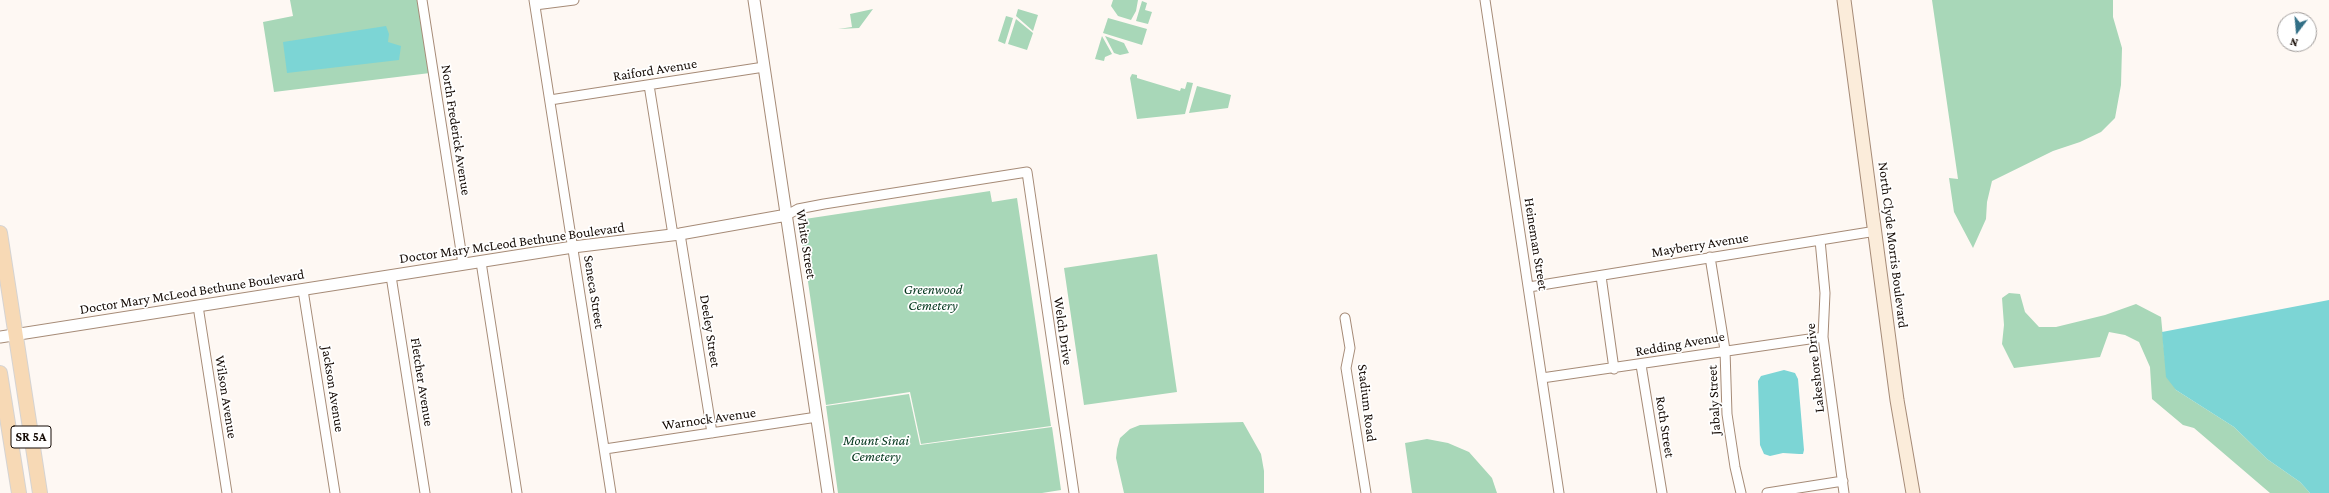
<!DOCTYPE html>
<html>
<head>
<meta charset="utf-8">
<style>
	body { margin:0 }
	#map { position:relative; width:2329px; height:493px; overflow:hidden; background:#fef8f3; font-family:"Crimson Pro",serif }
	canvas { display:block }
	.north { position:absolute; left:2277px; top:12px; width:40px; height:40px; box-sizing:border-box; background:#fff; border:1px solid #a19d9b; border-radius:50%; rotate:196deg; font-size:11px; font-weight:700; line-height:16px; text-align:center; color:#150b05 }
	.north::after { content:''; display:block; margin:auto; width:14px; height:18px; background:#326f86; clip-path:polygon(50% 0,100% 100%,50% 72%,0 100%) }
</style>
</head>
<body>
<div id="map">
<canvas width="2329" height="493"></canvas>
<div class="north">N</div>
</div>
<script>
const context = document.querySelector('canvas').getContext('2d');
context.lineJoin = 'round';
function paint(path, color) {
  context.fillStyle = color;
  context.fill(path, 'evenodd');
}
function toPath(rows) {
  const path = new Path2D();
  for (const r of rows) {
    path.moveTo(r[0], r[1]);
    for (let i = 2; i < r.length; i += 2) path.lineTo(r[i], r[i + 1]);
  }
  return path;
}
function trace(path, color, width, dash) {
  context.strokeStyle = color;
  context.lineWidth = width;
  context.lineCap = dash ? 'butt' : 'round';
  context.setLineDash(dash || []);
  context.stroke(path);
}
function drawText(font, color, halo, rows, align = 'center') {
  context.font = font + ' "Crimson Pro",serif';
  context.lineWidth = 3.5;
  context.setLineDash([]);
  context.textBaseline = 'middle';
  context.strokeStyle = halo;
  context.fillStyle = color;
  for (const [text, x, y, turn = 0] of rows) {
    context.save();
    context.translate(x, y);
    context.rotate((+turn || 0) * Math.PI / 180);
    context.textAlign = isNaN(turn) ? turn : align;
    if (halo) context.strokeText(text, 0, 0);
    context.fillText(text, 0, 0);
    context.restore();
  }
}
paint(toPath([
	[290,0,418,0,430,73,274,92,263,22,293,16],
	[1113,0,1138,0,1136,11,1131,20,1118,16,1111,6],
	[1932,0,2113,0,2113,17,2122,48,2121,85,2115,118,2101,132,2080,142,2053,151,1992,181,1987,202,1986,219,1973,248,1954,212,1949,178,1958,179],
	[1142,1,1147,3,1145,10,1152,12,1148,24,1136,21],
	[873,9,859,28,838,29,852,27,850,14],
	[1018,9,1038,15,1033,31,1016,16],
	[1006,16,1013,18,1005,44,998,41],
	[1108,18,1147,29,1142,45,1103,33],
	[1016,19,1033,33,1027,50,1008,44],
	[1102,36,1112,54,1105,57,1104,61,1095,59],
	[1105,36,1124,43,1129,53,1120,55,1114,53],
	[1132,74,1137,75,1137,78,1180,91,1181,88,1185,89,1187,82,1193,83,1185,114,1137,119,1130,78],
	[1197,86,1231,95,1228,108,1189,113],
	[990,191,992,202,1017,198,1051,426,921,444,910,392,826,405,800,227,805,219],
	[1157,254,1177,392,1084,405,1064,268],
	[2009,293,2020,294,2025,312,2039,327,2056,327,2105,315,2136,304,2161,317,2165,359,2176,390,2234,427,2267,459,2300,482,2310,493,2270,493,2194,428,2183,425,2152,399,2150,367,2139,342,2125,335,2109,332,2100,357,2014,368,2002,344,2004,325,2002,298],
	[909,394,920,445,1052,427,1061,490,1042,493,838,493,826,406],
	[1243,422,1261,454,1264,471,1264,493,1124,493,1116,458,1117,449,1120,438,1130,429,1140,425],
	[1427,439,1448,443,1469,452,1492,478,1497,493,1412,493,1405,443]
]), '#a8d7b8');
paint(toPath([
	[386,26,389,34,388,42,401,46,399,60,287,73,283,42],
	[2329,300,2329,493,2310,493,2300,482,2267,459,2234,427,2176,390,2166,377,2162,332],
	[1784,370,1795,373,1798,379,1804,450,1803,454,1799,454,1783,453,1770,456,1764,454,1760,445,1758,381,1761,376]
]), '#7cd5d5');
const minor = toPath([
	[422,0,463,264],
	[534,0,611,493],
	[1485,0,1559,493],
	[535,5,574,0],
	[649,85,673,235],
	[550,100,764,67],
	[787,215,798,209,824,204,1027,172,1074,493],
	[680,234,712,433],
	[1820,240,1825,293,1823,337,1844,493],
	[1710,257,1725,350,1727,414,1735,467,1741,493],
	[481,262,517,493],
	[391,276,425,493],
	[1601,276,1614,369],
	[1529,287,1876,231],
	[303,290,335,493],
	[198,306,227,493],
	[1345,318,1350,348,1346,368,1366,493],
	[1641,365,1662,493],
	[1542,378,1823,337],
	[605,449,817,417],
	[1767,493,1843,481]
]);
const tertiary = toPath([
	[754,0,828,493],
	[0,337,573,247,680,234,787,215]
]);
const secondary = toPath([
	[1844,0,1897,400,1913,493]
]);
const primary = toPath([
	[0,233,40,493],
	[0,373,19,493]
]);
trace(minor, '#a68b77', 11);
trace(tertiary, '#a68b77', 13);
trace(secondary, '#a68b77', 15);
trace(primary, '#d5d3d2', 16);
trace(minor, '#fff', 9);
trace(tertiary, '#fff', 11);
trace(secondary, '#fbecda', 13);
trace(primary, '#f7d9b5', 14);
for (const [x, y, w] of [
	[31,437,40]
]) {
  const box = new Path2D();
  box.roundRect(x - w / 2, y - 11, w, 22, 3);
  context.fillStyle = '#fff';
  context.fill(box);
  trace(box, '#150b05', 1);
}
drawText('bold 13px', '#150b05', null, [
	["SR 5A",31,437]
]);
drawText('14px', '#150b05', '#fff', [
	["Raiford Avenue",655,70,-9],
	["North Frederick Avenue",456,130,81],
	["Doctor Mary McLeod Bethune Boulevard",512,243,-8],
	["White Street",806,244,81],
	["Heineman Street",1536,244,81],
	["Mayberry Avenue",1700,245,-9],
	["North Clyde Morris Boulevard",1893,245,83],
	["Doctor Mary McLeod Bethune Boulevard",192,292,-9],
	["Seneca Street",594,292,81],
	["Deeley Street",710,331,81],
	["Welch Drive",1063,331,82],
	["Redding Avenue",1680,344,-10],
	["Lakeshore Drive",1815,368,-96],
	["Fletcher Avenue",422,382,81],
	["Jackson Avenue",333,389,81],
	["Wilson Avenue",226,397,81],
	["Jabaly Street",1714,400,-93],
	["Stadium Road",1367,403,83],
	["Warnock Avenue",709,419,-8],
	["Roth Street",1665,427,81]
]);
drawText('italic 14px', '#03361c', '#fff', [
	["Greenwood",933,290],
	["Cemetery",933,306],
	["Mount Sinai",876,441],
	["Cemetery",876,457]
]);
</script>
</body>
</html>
